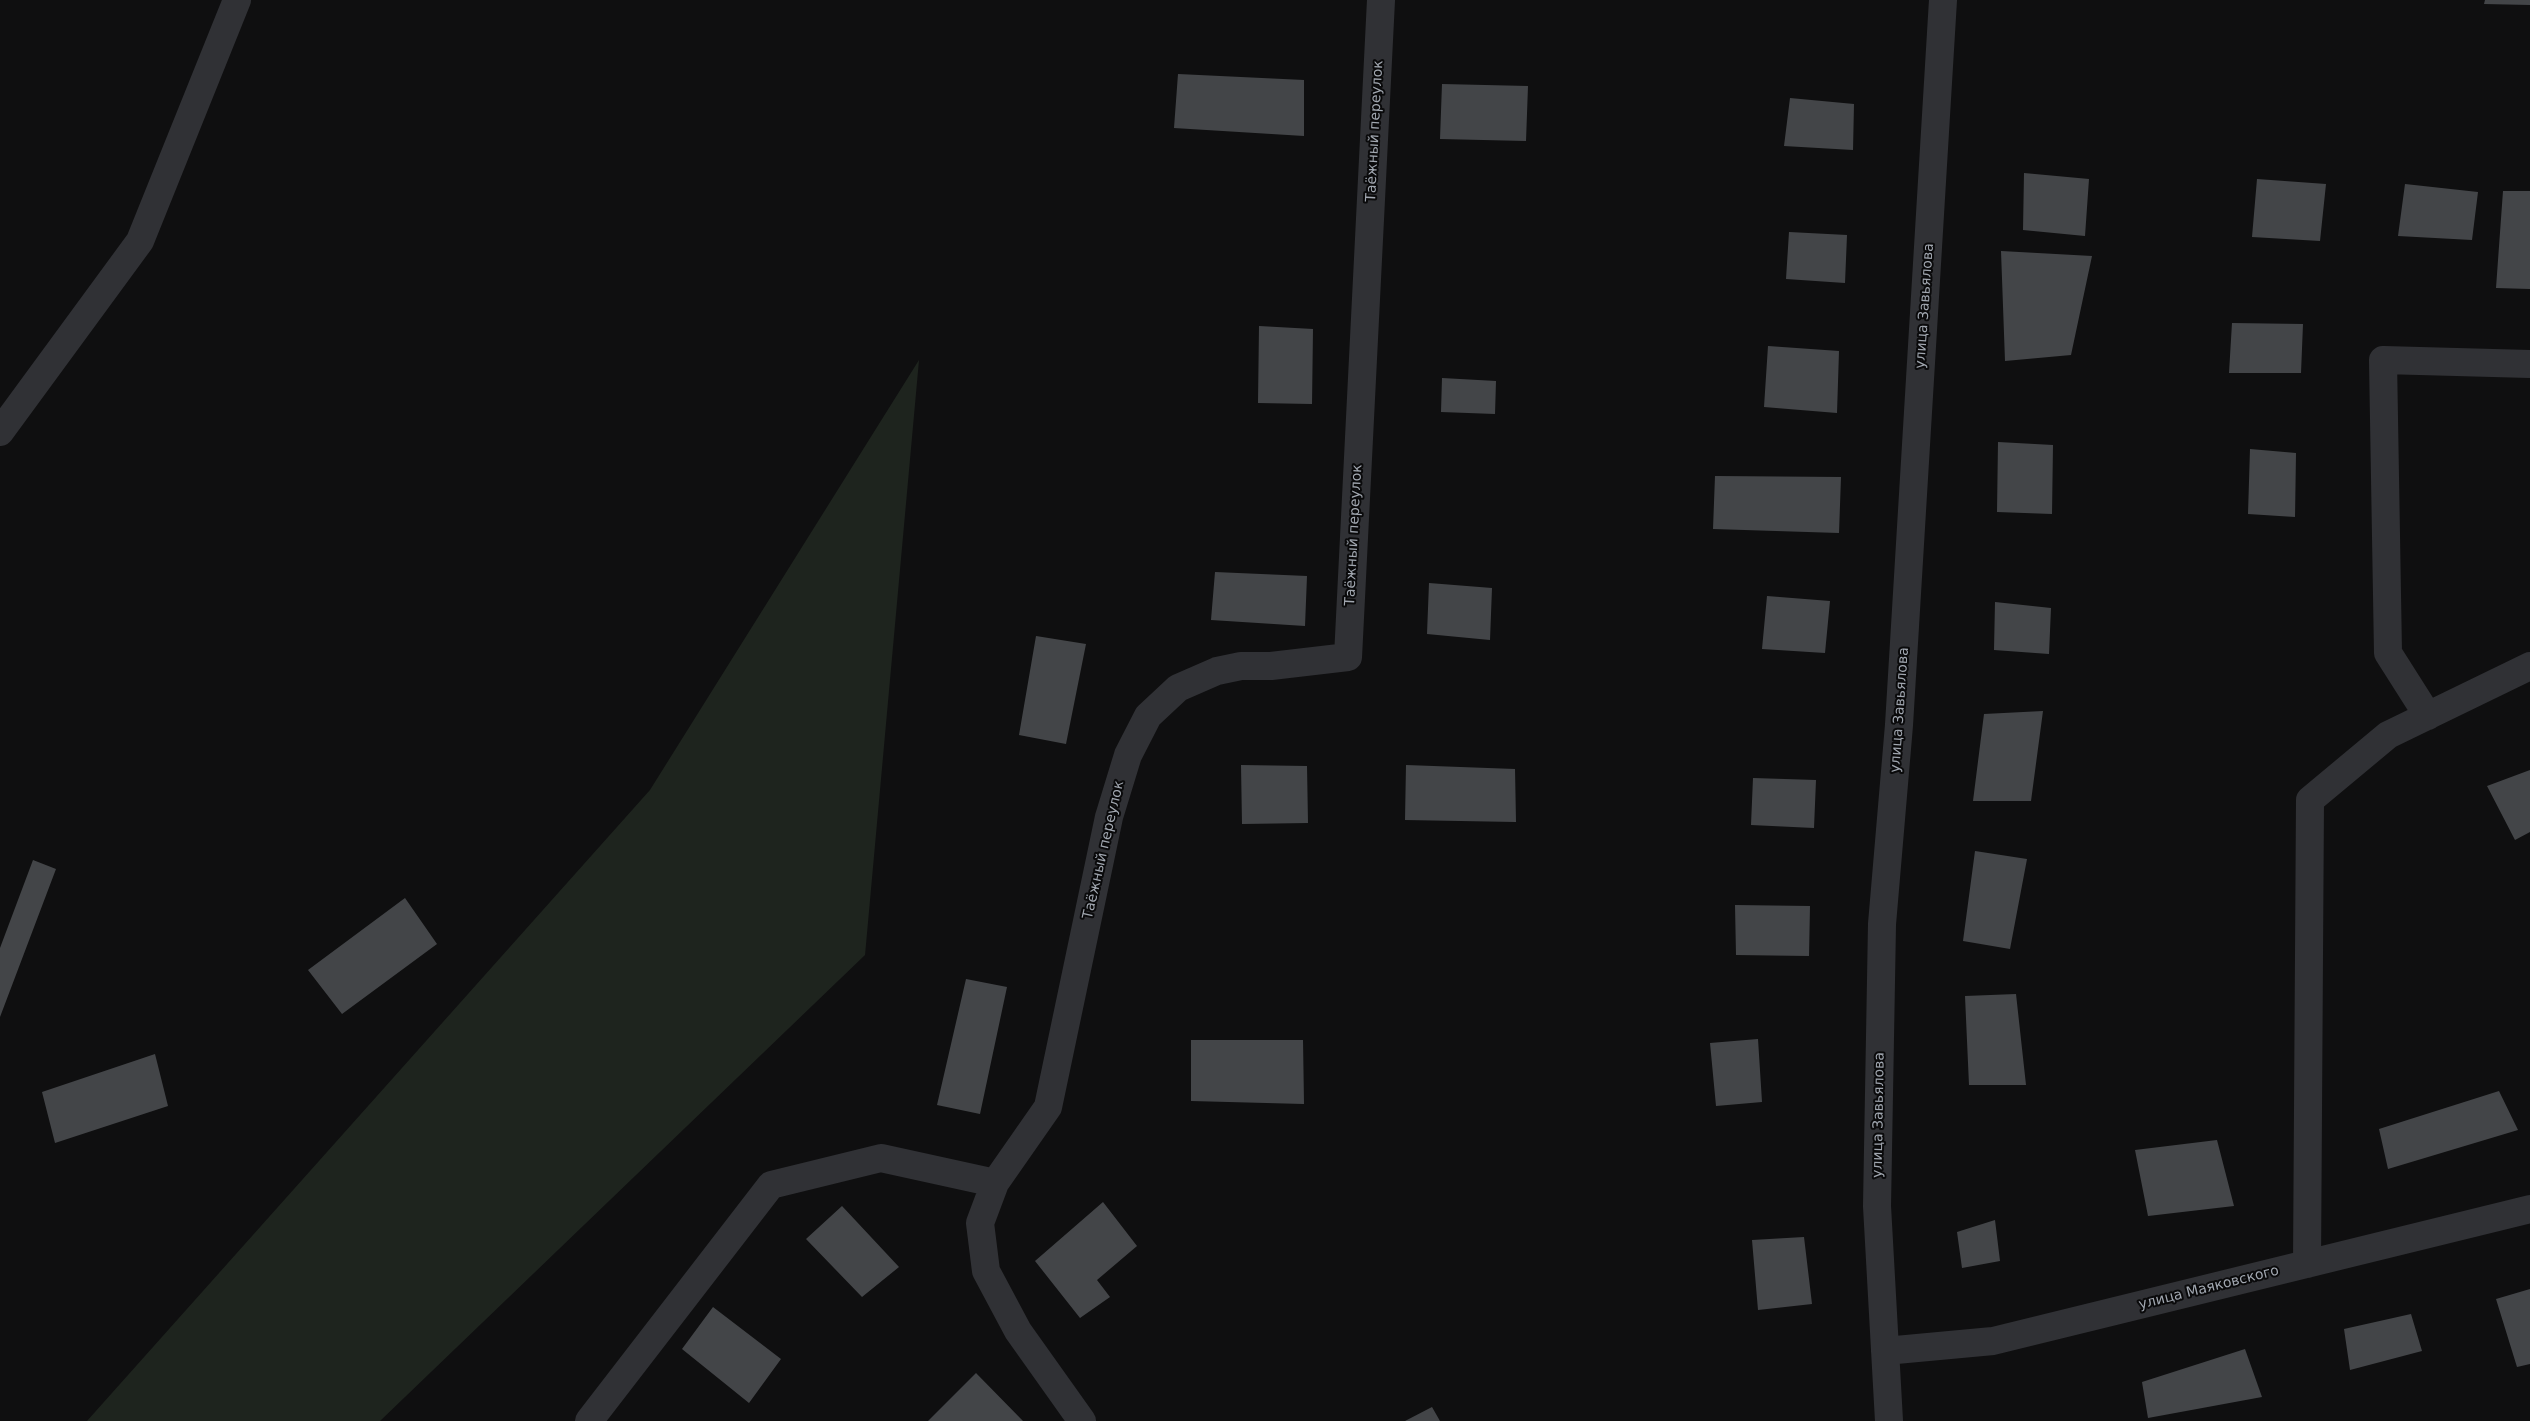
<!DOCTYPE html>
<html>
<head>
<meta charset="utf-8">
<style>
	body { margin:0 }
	canvas { display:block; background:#0f0f10 }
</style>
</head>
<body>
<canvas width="2530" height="1421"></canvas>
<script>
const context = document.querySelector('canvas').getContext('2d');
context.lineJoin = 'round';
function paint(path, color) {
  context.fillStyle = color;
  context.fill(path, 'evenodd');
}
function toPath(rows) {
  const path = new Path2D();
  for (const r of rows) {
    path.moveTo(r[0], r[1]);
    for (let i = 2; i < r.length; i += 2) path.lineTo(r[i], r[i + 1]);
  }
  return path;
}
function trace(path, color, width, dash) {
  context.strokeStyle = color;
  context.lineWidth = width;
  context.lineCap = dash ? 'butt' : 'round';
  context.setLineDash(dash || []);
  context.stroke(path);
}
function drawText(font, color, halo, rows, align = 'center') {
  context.font = font + ' "DejaVu Sans",sans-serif';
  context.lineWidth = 4;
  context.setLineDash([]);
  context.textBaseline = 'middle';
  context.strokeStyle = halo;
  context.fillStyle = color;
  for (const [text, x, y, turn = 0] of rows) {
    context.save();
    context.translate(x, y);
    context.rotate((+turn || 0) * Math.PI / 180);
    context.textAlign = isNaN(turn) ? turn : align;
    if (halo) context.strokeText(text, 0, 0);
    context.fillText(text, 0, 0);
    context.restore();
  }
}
paint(toPath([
	[919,360,865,955,380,1421,87,1421,650,790]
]), '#1e241e');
paint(toPath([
	[2485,0,2530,0,2530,5,2484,4],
	[1178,74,1304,80,1304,136,1174,128],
	[1442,84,1528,86,1526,141,1440,139],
	[1790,98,1854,104,1853,150,1784,146],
	[2024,173,2089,179,2085,236,2023,230],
	[2257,179,2326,184,2320,241,2252,237],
	[2405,184,2478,192,2472,240,2398,236],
	[2503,191,2530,191,2530,289,2496,288],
	[1789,232,1847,235,1845,283,1786,279],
	[2001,251,2092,256,2071,355,2005,361],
	[2232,323,2303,324,2301,373,2229,373],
	[1259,326,1313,329,1312,404,1258,403],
	[1768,346,1839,351,1837,413,1764,407],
	[1442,378,1496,381,1495,414,1441,412],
	[1998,442,2053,445,2052,514,1997,512],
	[2250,449,2296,453,2295,517,2248,514],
	[1715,476,1841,477,1839,533,1713,529],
	[1215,572,1307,576,1305,626,1211,620],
	[1429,583,1492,588,1490,640,1427,634],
	[1767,596,1830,601,1825,653,1762,649],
	[1995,602,2051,608,2049,654,1994,650],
	[1036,636,1086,644,1066,744,1019,735],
	[2043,711,2031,801,1973,801,1984,714],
	[1241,765,1307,766,1308,823,1242,824],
	[1406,765,1515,769,1516,822,1405,820],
	[2530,770,2530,832,2515,840,2487,786],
	[1753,778,1816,780,1814,828,1751,825],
	[1975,851,2027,859,2010,949,1963,941],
	[33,860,56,869,0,1017,0,948],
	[405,898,437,944,342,1014,308,970],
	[1735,905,1810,906,1809,956,1736,955],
	[966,979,1007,987,980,1114,937,1105],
	[2016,994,2026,1085,1969,1085,1965,996],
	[1758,1039,1762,1102,1716,1106,1710,1043],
	[1191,1040,1303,1040,1304,1104,1191,1101],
	[155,1054,168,1106,55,1143,42,1092],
	[2499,1091,2518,1130,2388,1169,2379,1129],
	[2217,1140,2234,1206,2148,1216,2135,1150],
	[1103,1202,1137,1246,1097,1280,1110,1297,1080,1318,1035,1261],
	[842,1206,899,1267,862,1297,806,1239],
	[1995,1220,2000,1261,1962,1268,1957,1232],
	[1804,1237,1812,1304,1758,1310,1752,1240],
	[2530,1289,2530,1364,2517,1367,2496,1299],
	[713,1307,781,1359,749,1403,682,1349],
	[2411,1314,2422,1351,2350,1370,2344,1329],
	[2245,1349,2262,1397,2148,1418,2142,1382],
	[976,1373,1023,1421,928,1421],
	[1432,1407,1440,1421,1405,1421]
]), '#434548');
trace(toPath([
	[0,432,140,241,237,0],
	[2428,716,2388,653,2383,360,2530,364],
	[2307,1264,2310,800,2388,735,2530,666],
	[1885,1351,1993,1341,2530,1209],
	[589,1421,771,1185,881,1158,995,1183],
	[1082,1421,1018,1331,986,1271,980,1223,995,1183,1048,1107,1109,817,1128,755,1148,716,1178,688,1217,671,1241,666,1271,666,1348,657,1381,0],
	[1889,1421,1877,1206,1882,924,1899,725,1943,0]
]), '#303135', 28);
drawText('14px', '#a1a7b0', '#0a0a0b', [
	["Таёжный переулок",1375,131,-87],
	["улица Завьялова",1925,306,-86],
	["Таёжный переулок",1354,535,-87],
	["улица Завьялова",1900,710,-86],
	["Таёжный переулок",1104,850,-77],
	["улица Завьялова",1879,1115,-89],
	["улица Маяковского",2209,1288,-14]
]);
</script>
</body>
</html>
